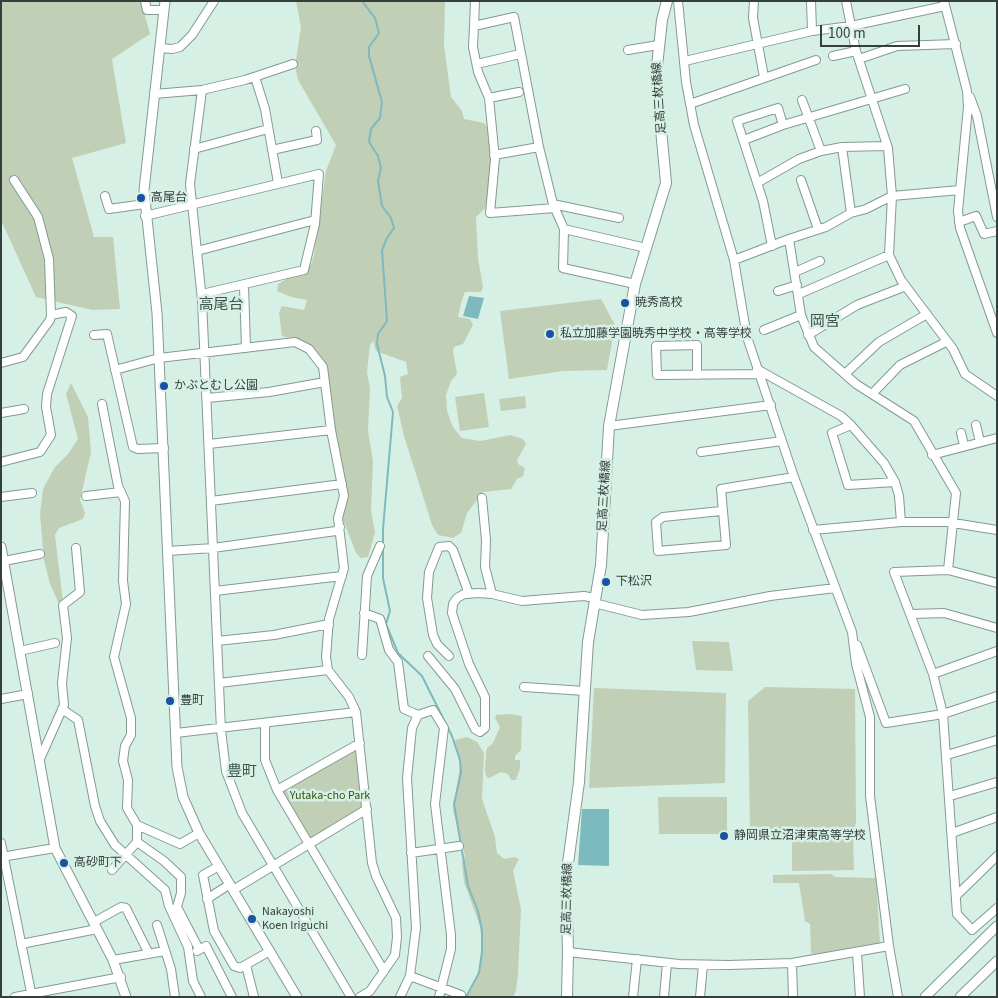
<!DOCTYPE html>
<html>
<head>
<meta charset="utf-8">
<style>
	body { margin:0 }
	#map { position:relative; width:998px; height:998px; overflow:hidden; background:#d7f0e5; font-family:"Source Sans 3",sans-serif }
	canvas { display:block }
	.frame { position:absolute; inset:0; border:2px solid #353f3b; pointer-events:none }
	.scale { position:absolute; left:820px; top:25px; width:100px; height:22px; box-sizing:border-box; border:2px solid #353f3b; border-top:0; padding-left:6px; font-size:15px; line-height:18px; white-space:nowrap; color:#353f3b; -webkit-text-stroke:4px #d7f0e5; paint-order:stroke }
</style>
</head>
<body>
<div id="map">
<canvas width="998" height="998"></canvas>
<div class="frame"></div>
<div class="scale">100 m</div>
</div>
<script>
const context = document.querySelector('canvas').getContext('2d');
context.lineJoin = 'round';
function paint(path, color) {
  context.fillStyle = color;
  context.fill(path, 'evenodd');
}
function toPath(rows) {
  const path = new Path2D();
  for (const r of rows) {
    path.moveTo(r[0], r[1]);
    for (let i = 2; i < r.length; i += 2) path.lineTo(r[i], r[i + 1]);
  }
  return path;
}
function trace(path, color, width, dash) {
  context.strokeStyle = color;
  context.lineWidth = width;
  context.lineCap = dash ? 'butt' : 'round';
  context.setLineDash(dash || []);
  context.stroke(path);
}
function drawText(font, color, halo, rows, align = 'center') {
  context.font = font + ' "Source Sans 3","Noto Sans JP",sans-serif';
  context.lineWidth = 5;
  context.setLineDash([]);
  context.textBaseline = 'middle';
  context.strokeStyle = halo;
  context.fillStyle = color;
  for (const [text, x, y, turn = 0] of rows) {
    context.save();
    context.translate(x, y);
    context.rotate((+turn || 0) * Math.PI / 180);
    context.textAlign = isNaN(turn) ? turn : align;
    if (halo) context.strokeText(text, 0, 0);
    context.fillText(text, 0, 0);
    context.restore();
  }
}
paint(toPath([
	[1,1,141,1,150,34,112,59,126,143,72,158,94,237,113,237,120,309,92,310,36,297,1,220],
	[296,1,445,1,444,46,451,97,462,111,464,119,484,123,488,128,492,184,485,208,476,217,478,258,483,287,481,292,465,292,461,303,458,317,470,319,473,325,463,344,454,347,453,351,457,374,451,381,446,395,447,411,453,427,462,438,480,441,511,435,523,439,526,444,517,460,518,464,525,468,523,476,517,479,511,489,483,492,467,513,461,533,453,538,438,535,432,525,404,436,397,406,402,398,400,377,408,374,406,362,376,351,373,341,370,345,367,372,370,388,368,431,373,461,371,511,375,532,368,557,361,558,356,553,342,517,347,487,342,470,323,365,295,339,282,336,279,313,282,306,304,310,307,300,291,297,277,291,278,284,311,265,314,255,326,171,336,145,298,80,295,66,301,27],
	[601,299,615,325,607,370,563,371,509,379,500,311],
	[71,383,88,417,91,452,80,500,85,513,83,519,59,528,55,535,63,602,59,604,50,584,44,560,40,514,43,489,55,467,68,454,78,439,66,394],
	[484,393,489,427,460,431,455,397],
	[525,396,526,408,501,411,499,399],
	[692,641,729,642,733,671,696,670],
	[765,687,855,689,856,823,853,831,750,831,748,701],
	[594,688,726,693,725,783,589,788],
	[511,714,522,716,521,750,515,756,515,760,520,760,520,768,516,780,511,780,508,774,501,772,489,778,486,776,485,770,486,753,487,748,493,743,500,727,495,718,496,715],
	[467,737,477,742,484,753,482,799,495,837,497,853,504,859,514,857,519,859,513,871,521,909,518,974,516,991,513,997,466,997,473,987,479,969,482,946,480,926,464,882,462,863,465,856,453,810,460,766,455,740],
	[353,749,356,750,363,805,362,809,313,838,309,837,283,795,284,790],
	[658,797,727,797,727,834,659,834],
	[792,834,853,834,854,870,792,871],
	[831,874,835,877,876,878,880,943,819,956,811,953,810,924,805,921,799,883,773,883,773,875]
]), '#c1cfb6');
paint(toPath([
	[469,296,484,298,478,319,463,316],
	[582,809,609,809,609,866,578,865]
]), '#7dbac0');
trace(toPath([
	[362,1,375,18,379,33,369,47,369,56,382,102,380,118,371,129,369,142,378,156,381,168,378,181,382,206,391,218,394,228,387,238,382,250,387,321,378,334,377,344,385,376,387,397,393,412,383,529,383,578,390,611,386,624,398,653,422,676,452,736,460,760,461,773,454,804,468,886,478,911,482,931,482,952,479,973,466,997]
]), '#7dbac0', 2);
const minor = toPath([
	[145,1,147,10,164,10],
	[475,1,474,26,514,17,539,147,553,204,564,229,563,268,635,284],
	[678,1,686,82,694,125,734,260,747,337,794,477,852,632,856,664,870,717,870,796,889,946,898,997],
	[754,1,753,18,764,77],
	[811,1,812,31],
	[846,1,856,51,888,148,892,196,889,255,901,280,953,349,965,374,997,396],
	[944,1,967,91,968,107,958,211,960,228,997,333],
	[474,26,473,47,478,72,489,98,495,159,490,213,555,208],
	[160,48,172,49,180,47,192,35,214,1],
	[628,50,658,45],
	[833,56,856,51],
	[859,59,897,46,956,44],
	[685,61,812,31,851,26,945,6],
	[477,64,520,54],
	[255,77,265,109,278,183],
	[202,90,190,184,202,300,221,730,226,771,242,813,351,997],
	[154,94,202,90,245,80,293,64],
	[970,97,977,116,997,217],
	[489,98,519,92],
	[802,100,821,151],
	[690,104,816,60],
	[744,140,783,125,905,89],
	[842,147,851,213],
	[194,149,268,129],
	[272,150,317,140,316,131],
	[494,155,539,147],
	[801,180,818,229],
	[757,183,799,159,821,151,842,147,887,146],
	[105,196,109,209,145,204],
	[553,204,619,218],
	[145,216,319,174,315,224,304,270,202,294],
	[959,222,976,216,984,234,997,231],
	[564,229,646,248],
	[772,246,763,201,737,121,778,108,783,125],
	[197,251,315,220],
	[734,260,789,239],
	[795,272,820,261],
	[244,286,246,348],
	[778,291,797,285],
	[799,294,889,255],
	[764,330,801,315],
	[94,335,107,334,133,447,138,449,164,448],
	[808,335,857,305,906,286],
	[1,363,23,357,50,320,51,315,49,259,38,217,14,180],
	[757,369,841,416,851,425,884,463,895,482,899,496,901,522],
	[115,370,159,358,295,342,309,349,323,367,331,430,344,496,338,518,344,568,329,619,326,657,328,670,349,697,356,712,372,863,376,876,396,918,397,937,395,955,370,991,360,997],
	[845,374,879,342,927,314],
	[697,375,697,345,656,346,657,375,759,374],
	[872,394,900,365,946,342],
	[207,398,269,392,325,382],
	[102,404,118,486,125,501,123,581,126,604,114,657,131,718,131,735,125,746,123,761,128,780,127,808,137,825,180,844,199,833],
	[1,413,24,409],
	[851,425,832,433,848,485,895,482],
	[976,425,980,442],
	[609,426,771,405],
	[961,433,964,445],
	[209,444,331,430],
	[701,452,782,441],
	[932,455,997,438],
	[1,462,40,452,51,435,46,407,47,394,72,316,66,312,51,315],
	[86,496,121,492],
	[1,497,32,493],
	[482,498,486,540,485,567,492,594],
	[211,501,342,484],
	[721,511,663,517,656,522,658,551,726,545,721,489,794,477],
	[813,530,901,522,947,522,997,530],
	[168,551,213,548,336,531,340,527],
	[4,561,40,554],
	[948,570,956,493,914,421,856,384,814,347,801,315,789,239,826,227,851,213,866,209,892,196,960,190],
	[997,583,948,570,894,572,933,674,943,714,957,914,972,930,997,908],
	[215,591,342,576],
	[594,603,642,615,689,612,770,596,835,588],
	[364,613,380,619,389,650,398,662,404,709,418,715],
	[911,614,944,613,997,628],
	[217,641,274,635,329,624],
	[857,645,886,723,943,714,997,696],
	[20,651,55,643],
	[362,655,367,576,380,546],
	[428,656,455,689,475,729,480,732,485,728,485,697,469,664,452,613,453,604,457,598,464,594,479,593,492,594,522,601,584,596,595,598],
	[449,656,437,644,433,635,427,598,429,572,439,547,449,546,453,550,469,594],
	[933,674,997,651],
	[219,683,328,670],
	[524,687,585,691],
	[1,699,28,694],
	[62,709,78,720,95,806,100,821,115,845,165,890,169,906,188,947,193,981,201,997],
	[265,725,265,760,277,790,384,971],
	[176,733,356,712],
	[947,755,997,740],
	[40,759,64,705,62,683,67,638,63,605,80,592,76,548],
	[277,790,360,743],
	[950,796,997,782],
	[952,833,997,817],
	[137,842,164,861,181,877,181,893,177,907,199,949],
	[1,843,32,997],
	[411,853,459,846],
	[1,857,55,848],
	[219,866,203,875,214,931,234,966,240,968,270,951],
	[112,870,137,842,137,825],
	[233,890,367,809],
	[956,896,997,856],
	[207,899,230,884],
	[94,922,121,907,126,908,149,954],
	[157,925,171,969,175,997],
	[21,944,97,929],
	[197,951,206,946,232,997],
	[568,952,679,964,729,965,792,963,889,946],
	[857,953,860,997],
	[113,960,165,951],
	[792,963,793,997],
	[246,965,254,997],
	[410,976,461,995],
	[15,997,121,977],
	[400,997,410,976,416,928,407,778,412,728,418,715,433,710,444,728,435,804,451,935,451,949,439,997],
	[633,997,637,959],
	[664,997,667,963],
	[700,997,703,965]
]);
const tertiary = toPath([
	[165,1,144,190,157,313,177,767,183,797,199,833,297,997],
	[1,547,55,848,113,960,126,997],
	[925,997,997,926],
	[960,997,997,961]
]);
const secondary = toPath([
	[567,997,568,952,566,878,579,782,588,642,601,565,609,426,635,284,666,183,656,75,662,20,667,1]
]);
trace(minor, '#839b90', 10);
trace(tertiary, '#839b90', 11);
trace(secondary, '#839b90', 12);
trace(minor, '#fff', 8);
trace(tertiary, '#fff', 9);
trace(secondary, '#fff', 10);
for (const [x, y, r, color] of [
	[141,198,5,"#1752a3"],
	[625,303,5,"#1752a3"],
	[550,334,5,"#1752a3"],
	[164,386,5,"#1752a3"],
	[606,582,5,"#1752a3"],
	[170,701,5,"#1752a3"],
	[724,836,5,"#1752a3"],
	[64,863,5,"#1752a3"],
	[252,919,5,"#1752a3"]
]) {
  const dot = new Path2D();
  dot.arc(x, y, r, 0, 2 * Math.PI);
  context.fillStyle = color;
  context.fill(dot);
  trace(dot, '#d7f0e5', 2);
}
drawText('12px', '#353f3b', '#d7f0e5', [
	["足高三枚橋線",660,98,-94],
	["足高三枚橋線",605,496,-87],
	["足高三枚橋線",568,899,-89]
]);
drawText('12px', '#353f3b', '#d7f0e5', [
	["高尾台",151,198],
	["暁秀高校",635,303],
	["私立加藤学園暁秀中学校・高等学校",560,334],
	["かぶとむし公園",174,386],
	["下松沢",616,582],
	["豊町",180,701],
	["静岡県立沼津東高等学校",734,836],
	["高砂町下",74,863],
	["Nakayoshi",262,912],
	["Koen Iriguchi",262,926]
], 'left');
drawText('12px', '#355215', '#d7f0e5', [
	["Yutaka-cho Park",330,796]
]);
drawText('15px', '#40564d', '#d7f0e5', [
	["高尾台",221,306],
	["岡宮",825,323],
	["豊町",242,773]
]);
</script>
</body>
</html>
